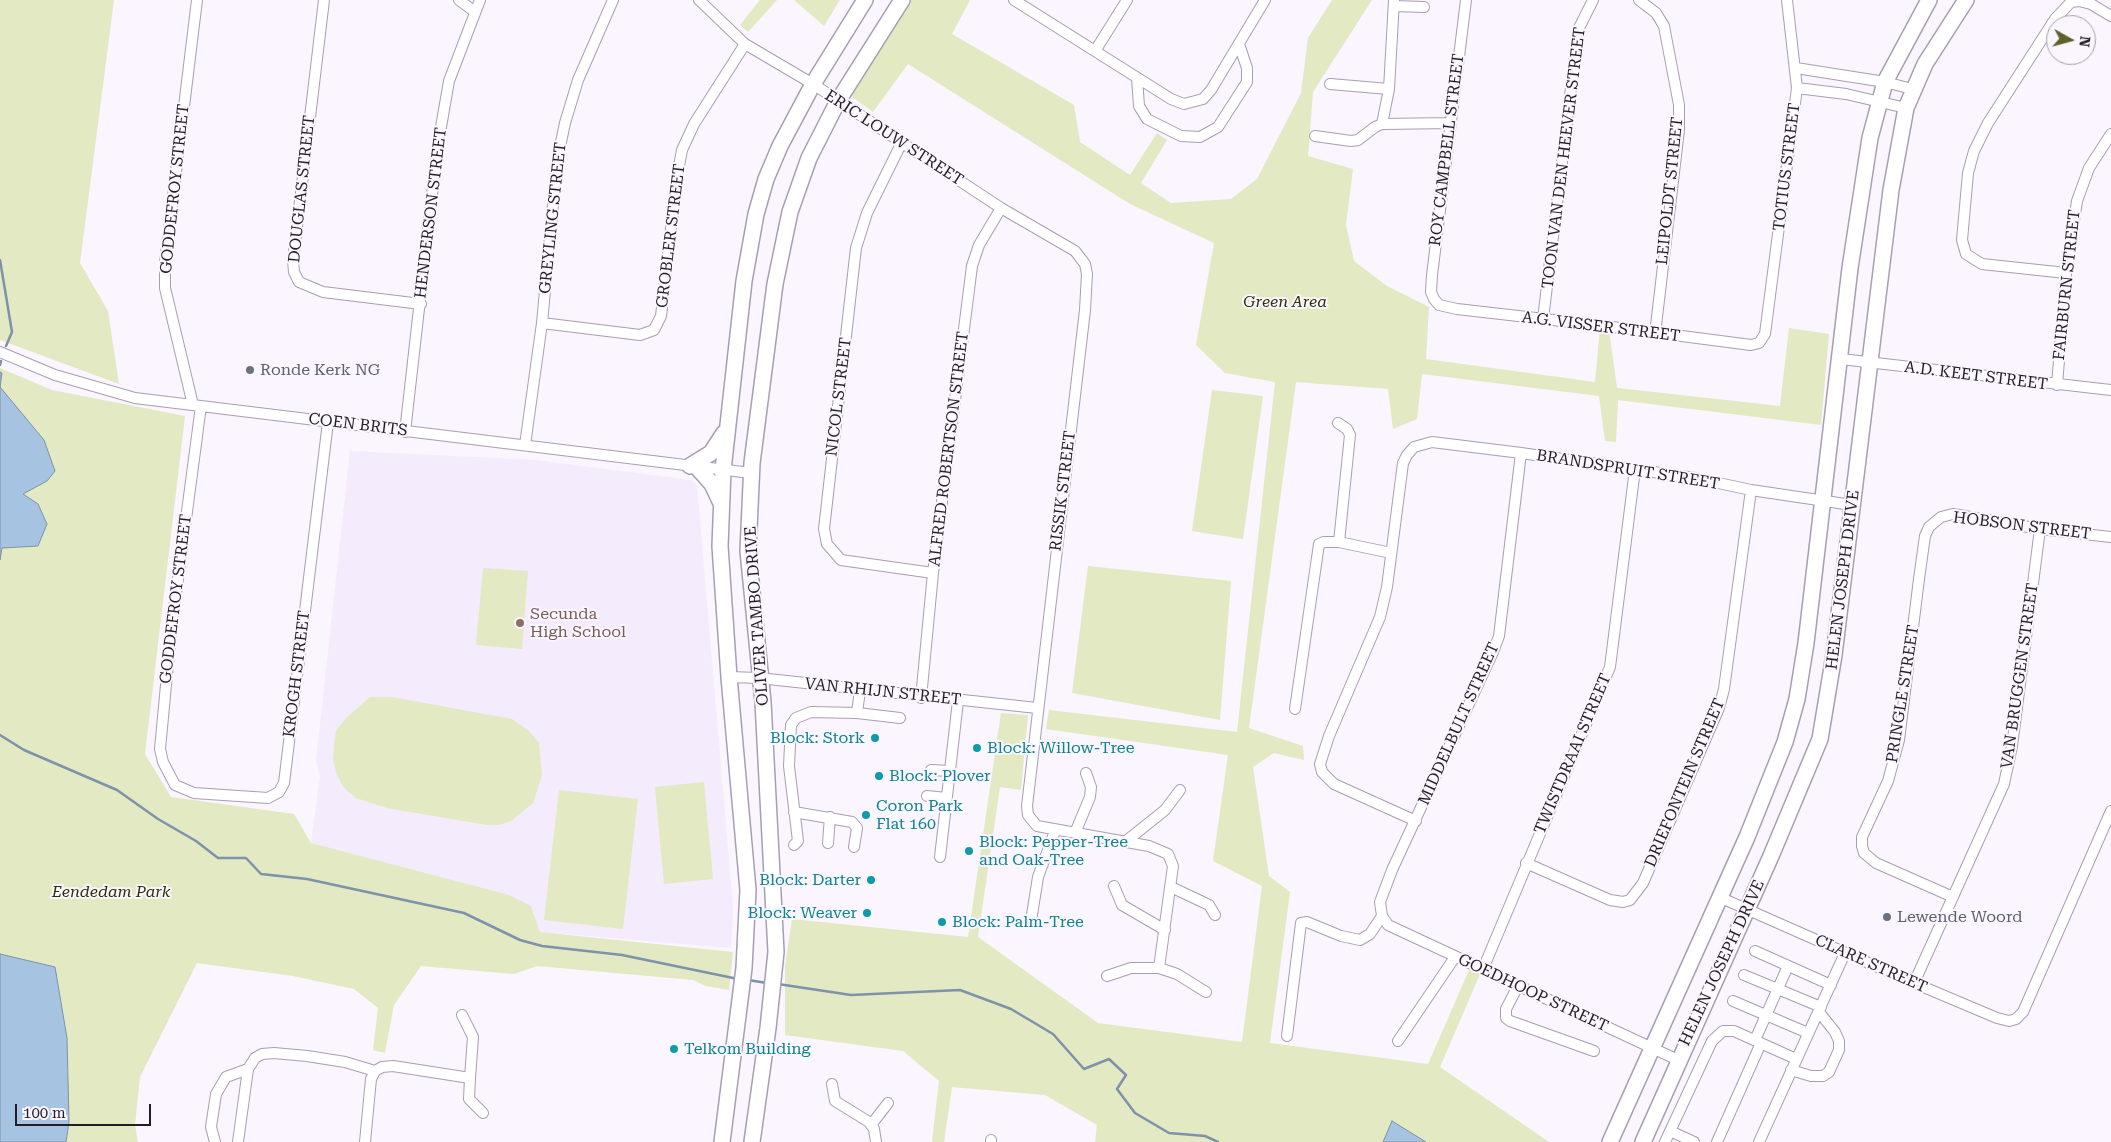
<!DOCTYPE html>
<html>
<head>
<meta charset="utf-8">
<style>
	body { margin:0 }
	#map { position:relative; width:2111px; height:1142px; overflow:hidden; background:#faf5fe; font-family:"Roboto Serif",serif }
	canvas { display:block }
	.north { position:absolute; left:2046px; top:15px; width:50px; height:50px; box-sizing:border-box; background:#faf5fe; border:1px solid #a49fa7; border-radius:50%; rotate:97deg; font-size:14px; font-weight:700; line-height:20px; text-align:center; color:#221e25 }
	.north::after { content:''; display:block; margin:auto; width:18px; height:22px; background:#60602d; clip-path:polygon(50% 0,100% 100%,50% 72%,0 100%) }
	.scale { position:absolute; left:15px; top:1104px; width:136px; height:22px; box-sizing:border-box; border:2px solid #221e25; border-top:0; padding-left:6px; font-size:15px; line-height:18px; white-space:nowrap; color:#221e25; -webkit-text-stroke:4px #faf5fe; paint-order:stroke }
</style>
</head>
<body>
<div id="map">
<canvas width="2111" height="1142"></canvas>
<div class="north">N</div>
<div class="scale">100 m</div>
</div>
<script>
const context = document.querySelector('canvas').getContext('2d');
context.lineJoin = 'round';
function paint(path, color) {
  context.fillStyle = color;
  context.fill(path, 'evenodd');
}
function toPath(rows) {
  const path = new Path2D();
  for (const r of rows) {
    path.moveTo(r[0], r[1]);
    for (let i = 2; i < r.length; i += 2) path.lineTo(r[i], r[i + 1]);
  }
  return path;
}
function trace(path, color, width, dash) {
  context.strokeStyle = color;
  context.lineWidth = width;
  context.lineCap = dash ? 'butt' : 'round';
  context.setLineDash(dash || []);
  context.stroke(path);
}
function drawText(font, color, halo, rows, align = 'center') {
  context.font = font + ' "Roboto Serif",serif';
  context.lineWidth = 4;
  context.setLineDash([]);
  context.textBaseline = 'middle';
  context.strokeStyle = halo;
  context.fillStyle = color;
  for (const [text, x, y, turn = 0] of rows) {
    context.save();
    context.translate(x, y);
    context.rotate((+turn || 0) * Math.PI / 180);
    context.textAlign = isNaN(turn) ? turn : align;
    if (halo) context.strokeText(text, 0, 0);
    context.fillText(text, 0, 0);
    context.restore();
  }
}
paint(toPath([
	[350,451,536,460,691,480,697,485,733,907,731,948,540,932,531,906,311,843,320,777,316,761]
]), '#f4ebfc');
paint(toPath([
	[0,0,114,0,80,263,108,311,119,384,0,340],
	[760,0,777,0,748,32,740,25],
	[794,0,840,0,824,26],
	[906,0,970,0,952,34,1074,105,1080,142,1130,175,1157,133,1167,140,1141,183,1171,203,1231,199,1257,179,1301,93,1308,38,1332,0,1372,0,1313,92,1308,156,1353,169,1346,225,1354,261,1387,286,1429,307,1426,359,1595,382,1600,328,1609,330,1617,388,1780,406,1789,328,1829,334,1821,425,1618,400,1616,442,1605,441,1599,396,1422,374,1417,419,1393,429,1388,389,1296,382,1249,728,1303,746,1304,760,1274,753,1253,767,1269,876,1290,892,1270,1043,1428,1064,1470,968,1481,972,1440,1067,1549,1142,1095,1142,1097,1125,1045,1095,952,1087,944,1142,932,1142,939,1081,903,1051,785,1035,785,966,792,919,968,937,1001,713,1028,715,1021,790,1000,787,978,937,1098,1023,1242,1042,1262,886,1213,861,1228,755,1046,729,1049,710,1237,732,1275,382,1225,373,1196,345,1214,243,1130,204,908,64,873,112,848,94],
	[0,368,52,390,185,416,145,754,171,797,294,814,311,843,509,895,531,906,540,932,733,952,729,990,706,986,693,980,537,966,514,974,421,966,394,1005,385,1053,373,1050,378,1008,354,989,293,976,197,963,140,1077,135,1125,138,1142,0,1142],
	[1212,390,1263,396,1243,539,1192,531],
	[1088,566,1231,581,1220,720,1072,693],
	[483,568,528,571,522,649,476,645],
	[370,697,392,697,512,719,529,731,539,743,542,775,533,803,511,821,499,825,487,825,387,808,356,798,344,788,337,775,333,760,334,744,336,731,345,719],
	[704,782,713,879,664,884,655,787],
	[559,790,638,799,623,929,544,920]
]), '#e2e9c3');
const water = toPath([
	[0,372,2,373,0,387,44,440,55,471,47,481,23,494,38,504,47,524,38,546,2,548,0,560,0,372],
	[0,954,55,967,67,1038,69,1122,66,1142,0,1142,0,954],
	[1392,1121,1426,1142,1383,1142,1392,1121]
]);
paint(water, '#a6c4e1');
trace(water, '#7e92a9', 1);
trace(toPath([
	[0,260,12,332,6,346],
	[0,365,1,361],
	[0,735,24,750,117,790,158,819,196,841,218,858,246,858,261,874,307,879,464,913,520,940,542,946,622,955,738,979],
	[748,980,767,983],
	[778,984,851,995,960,990,1011,1009,1053,1034,1084,1069,1109,1059,1126,1075,1117,1089,1135,1113,1169,1133,1205,1136,1218,1142]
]), '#7e92a9', 2.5);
const street = toPath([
	[324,0,293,260,294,272,299,282,323,292,421,304],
	[459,0,475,12],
	[699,0,745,44,813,84,1001,208,1075,251,1085,264,1087,274,1085,310,1027,806,1028,815,1037,826,1149,846,1168,854,1173,866,1159,968],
	[1014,0,1171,99,1184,104,1203,99,1211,90,1265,0],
	[1466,0,1432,275,1431,292,1434,299,1439,305,1457,309,1597,325,1751,345,1759,343,1765,334,1797,88,1787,0],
	[1639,0,1656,13,1664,26,1679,105,1679,130,1655,334],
	[1394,6,1424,7],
	[1095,51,1127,0],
	[1796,68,1885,82,1912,89],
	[1137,78,1139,106,1147,119,1181,136,1200,137,1218,127,1247,82,1247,68,1239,44],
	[1330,84,1389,89],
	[1797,88,1846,94,1906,108],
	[1382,124,1389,89,1394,0],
	[1315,136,1351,141,1358,140,1375,127,1382,124,1451,123],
	[901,144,867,213,856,248,824,529,827,544,841,560,933,573],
	[2066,273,1982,264,1966,254,1962,240,1968,173,1974,151,1988,123,2055,19,2071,2,2079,1,2091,4,2111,16],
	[1543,319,1578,30,1593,0],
	[542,323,640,335,654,330,661,316,677,177,682,150,694,124,745,44],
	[0,352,55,375,135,398,751,473],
	[1841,359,2111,390],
	[2057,385,2066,273,2077,201,2089,168,2111,134],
	[193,405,165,288,165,262,197,0],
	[201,406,171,632,160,749,163,762,175,785,194,793,268,798,279,792,284,783,328,422],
	[1338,423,1347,429,1350,435,1339,542],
	[405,432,437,150,449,81,480,0],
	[525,445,542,323,557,161,565,123,578,80,613,0],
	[1521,453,1499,636,1493,652,1392,870,1380,902,1382,916,1388,925,1678,1060],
	[729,677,759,678,1037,708],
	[921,698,933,573,972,266,979,245,1001,208],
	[1295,709,1319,544,1324,542,1339,542,1391,553],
	[857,713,900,718],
	[931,770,950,771],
	[927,796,946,798],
	[794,812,852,822,857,828,854,847],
	[1416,821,1334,784,1322,772,1320,764,1329,736,1380,617,1387,587,1403,463,1407,455,1414,447,1432,442,1521,453,1695,478,1751,490,1852,505],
	[1075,833,1090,797,1091,787,1086,773],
	[1125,842,1165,810,1180,790],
	[828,843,830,817],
	[794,845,798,841,789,766,791,725,796,718,811,712,857,713,860,690],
	[940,857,958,701],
	[1526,863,1610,900,1623,902,1630,900,1643,883,1719,708,1724,689,1751,490],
	[1114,886,1122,905,1165,930],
	[1171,887,1209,905,1215,915],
	[1719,897,1914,983,1997,1018,2009,1021,2016,1019,2023,1012,2111,811],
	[1953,897,1876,863,1864,853,1862,846,1862,837,1888,781,1899,740,1919,579,1925,536,1929,527,1941,517,1953,514,2040,529,2111,537],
	[1031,921,1038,877,1055,831],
	[1755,951,1831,985],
	[1483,969,1610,667,1635,469],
	[1744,975,1821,1007],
	[1107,976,1131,968,1159,968,1177,974,1206,992],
	[1914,983,2004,784,2012,746,2040,529],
	[1518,986,1506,1009,1506,1018,1510,1021,1594,1051],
	[1733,1001,1808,1033],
	[462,1015,473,1037,470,1078],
	[1287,1036,1301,923,1307,922,1341,936,1360,940,1370,934,1382,916],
	[1755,1040,1788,966],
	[1398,1041,1455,957],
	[1791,1070,1811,1076,1823,1076,1829,1072,1839,1050,1839,1041,1835,1032,1819,1012],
	[375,1071,382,1067,393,1066,470,1078,469,1099,483,1113],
	[832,1084,835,1101,869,1122,874,1129,876,1142],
	[871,1125,888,1103],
	[1670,1131,1694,1142],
	[215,1142,211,1127,216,1094,226,1077,248,1069],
	[238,1142,248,1069,255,1058,262,1054,274,1053,307,1056,345,1062,375,1071],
	[365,1142,371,1079,375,1071],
	[991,1142,991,1140],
	[1665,1142,1712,1041,1723,1031,1734,1031,1796,1059],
	[1717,1142,1761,1043],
	[1759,1142,1845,953]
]);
const secondary = toPath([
	[690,466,711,453,724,433],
	[696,466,712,484,720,501],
	[722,1142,744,968,748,890,729,677,720,546,723,470,744,281,756,214,766,179,780,146,813,84,865,0],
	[752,1142,768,1028,776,952,763,702,748,551,752,463,775,284,790,212,809,158,838,101,902,0],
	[1610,1142,1747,837,1785,742,1797,699,1806,643,1850,268,1870,138,1885,82,1929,0],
	[1643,1142,1771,856,1820,739,1834,655,1891,190,1906,108,1925,64,1966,0]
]);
trace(street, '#a89eb2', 12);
trace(secondary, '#a89eb2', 18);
trace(street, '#fff', 10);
trace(secondary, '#fff', 15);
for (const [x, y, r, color] of [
	[250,370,5,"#6b7280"],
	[520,623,5,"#8d6e63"],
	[875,738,5,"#0f9aa8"],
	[977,748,5,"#0f9aa8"],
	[879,776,5,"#0f9aa8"],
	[866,815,5,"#0f9aa8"],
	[969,851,5,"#0f9aa8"],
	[871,880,5,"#0f9aa8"],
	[867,913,5,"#0f9aa8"],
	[1887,917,5,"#6b7280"],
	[942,922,5,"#0f9aa8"],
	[674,1049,5,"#0f9aa8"]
]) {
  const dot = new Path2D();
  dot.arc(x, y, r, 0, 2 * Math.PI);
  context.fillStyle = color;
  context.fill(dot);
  trace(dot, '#faf5fe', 2);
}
drawText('16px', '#221e25', '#faf5fe', [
	["ERIC LOUW STREET",894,138,33],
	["ROY CAMPBELL STREET",1447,150,-83],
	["TOON VAN DEN HEEVER STREET",1564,158,-83],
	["TOTIUS STREET",1787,167,-83],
	["GODDEFROY STREET",175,189,-84],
	["DOUGLAS STREET",302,189,-84],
	["LEIPOLDT STREET",1670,191,-84],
	["HENDERSON STREET",431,213,-83],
	["GREYLING STREET",553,218,-84],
	["GROBLER STREET",671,236,-83],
	["FAIRBURN STREET",2067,285,-84],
	["A.G. VISSER STREET",1601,327,7],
	["A.D. KEET STREET",1976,376,7],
	["NICOL STREET",839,397,-83],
	["COEN BRITS",358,425,7],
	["ALFRED ROBERTSON STREET",949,449,-83],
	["BRANDSPRUIT STREET",1628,470,9],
	["RISSIK STREET",1063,491,-83],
	["HOBSON STREET",2022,526,7],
	["HELEN JOSEPH DRIVE",1843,580,-83],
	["GODDEFROY STREET",176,599,-83],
	["OLIVER TAMBO DRIVE",757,616,-94],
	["KROGH STREET",297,674,-83],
	["VAN BRUGGEN STREET",2020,676,-82],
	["VAN RHIJN STREET",883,692,6],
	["PRINGLE STREET",1903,694,-81],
	["MIDDELBULT STREET",1459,724,-66],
	["TWISTDRAAI STREET",1573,754,-67],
	["DRIEFONTEIN STREET",1685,783,-67],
	["HELEN JOSEPH DRIVE",1722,963,-65],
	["CLARE STREET",1871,964,24],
	["GOEDHOOP STREET",1533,993,25]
]);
drawText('italic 16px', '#2d3102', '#faf5fe', [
	["Green Area",1285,302],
	["Eendedam Park",111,892]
]);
drawText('16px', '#5b616d', '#faf5fe', [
	["Ronde Kerk NG",260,370],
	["Lewende Woord",1897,917]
], 'left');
drawText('16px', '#785e54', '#faf5fe', [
	["Secunda",530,614],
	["High School",530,632]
], 'left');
drawText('16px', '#0d838f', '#faf5fe', [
	["Block: Stork",865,738,"right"],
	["Block: Willow-Tree",987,748],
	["Block: Plover",889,776],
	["Coron Park",876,806],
	["Flat 160",876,824],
	["Block: Pepper-Tree",979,842],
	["and Oak-Tree",979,860],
	["Block: Darter",861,880,"right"],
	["Block: Weaver",857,913,"right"],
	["Block: Palm-Tree",952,922],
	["Telkom Building",684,1049]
], 'left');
</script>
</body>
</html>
